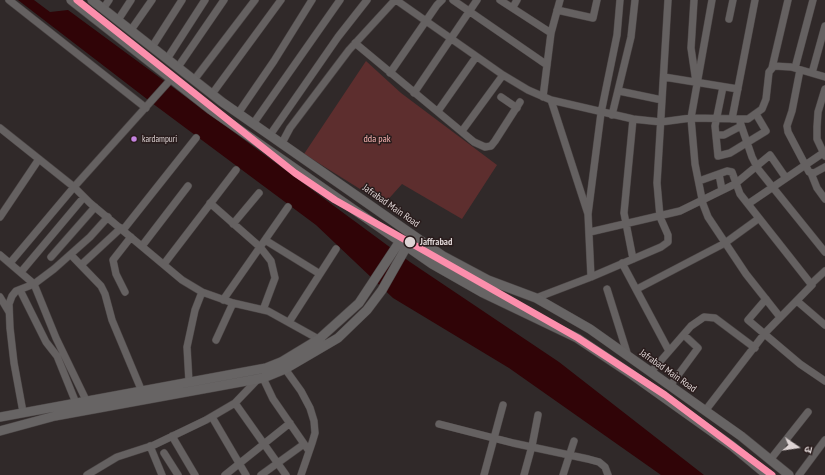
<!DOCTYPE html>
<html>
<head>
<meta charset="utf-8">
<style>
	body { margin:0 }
	#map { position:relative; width:825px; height:475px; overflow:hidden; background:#302929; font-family:"PT Sans Narrow","Noto Sans Devanagari",sans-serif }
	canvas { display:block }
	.north { position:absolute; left:777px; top:427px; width:40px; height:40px; -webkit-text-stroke:3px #291c1c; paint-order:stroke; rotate:103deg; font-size:11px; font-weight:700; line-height:16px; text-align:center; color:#ddd4d4 }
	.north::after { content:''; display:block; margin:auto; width:14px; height:18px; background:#ddd4d4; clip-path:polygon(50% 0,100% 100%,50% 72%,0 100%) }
</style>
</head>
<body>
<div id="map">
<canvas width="825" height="475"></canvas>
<div class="north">उ</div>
</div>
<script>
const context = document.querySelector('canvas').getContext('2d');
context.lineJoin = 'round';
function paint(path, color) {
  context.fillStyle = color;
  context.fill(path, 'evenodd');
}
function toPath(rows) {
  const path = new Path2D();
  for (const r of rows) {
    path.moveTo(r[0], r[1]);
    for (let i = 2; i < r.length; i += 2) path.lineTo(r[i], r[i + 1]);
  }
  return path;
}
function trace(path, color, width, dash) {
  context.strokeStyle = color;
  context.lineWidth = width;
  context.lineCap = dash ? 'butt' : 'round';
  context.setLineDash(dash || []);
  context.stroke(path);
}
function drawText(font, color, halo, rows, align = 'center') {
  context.font = font + ' "PT Sans Narrow",sans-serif';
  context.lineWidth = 3;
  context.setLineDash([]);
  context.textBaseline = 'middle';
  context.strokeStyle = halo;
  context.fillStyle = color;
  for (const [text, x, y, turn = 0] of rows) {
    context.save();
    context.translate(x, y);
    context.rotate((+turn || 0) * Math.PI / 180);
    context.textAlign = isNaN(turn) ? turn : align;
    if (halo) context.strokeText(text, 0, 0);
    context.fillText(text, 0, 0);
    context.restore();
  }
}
paint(toPath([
	[366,61,401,93,497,165,462,219,402,184,384,204,304,154]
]), '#5d2e2e');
paint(toPath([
	[18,0,34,0,50,12,68,10,410,262,559,362,704,475,661,475,509,368,393,298,316,225,156,106]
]), '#300407');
const street = toPath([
	[9,0,146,108],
	[396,0,503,75,528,90,551,100,633,119,661,122,691,118,748,119,762,109,766,99,769,72,774,66,791,67,825,77],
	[453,0,547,65],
	[500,0,551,33],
	[694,0,691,48,696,82],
	[712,0,691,118,695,164,703,204,708,217,746,274,780,317],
	[513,7,517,0],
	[103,9,109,0],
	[557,10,593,18,597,0],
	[729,19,733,0],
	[118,20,131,0],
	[131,30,152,0],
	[355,43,474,142,485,147,491,146,495,141,520,102],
	[152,47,182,0],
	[167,59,205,0],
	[178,67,224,0],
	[772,68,788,0],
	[795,68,813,0],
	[800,70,792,111,787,126,788,132,809,172,814,173,825,167],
	[390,73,437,5,442,0],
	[812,73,825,26],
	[664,77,738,89],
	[194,80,255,0],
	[723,87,715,126,718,156,730,153,766,131,756,114],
	[825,89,818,112,817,127,817,139,825,156],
	[619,91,662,100],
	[414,93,477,0],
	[212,94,281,0],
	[501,97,517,108],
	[543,97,551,33,560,0],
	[551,100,588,214,591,277],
	[438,111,476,57],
	[239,112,274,61,312,0],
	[612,115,631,37,635,0],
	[633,119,624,213,633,259],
	[732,119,755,0],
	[739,119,752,157,758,169,825,252],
	[253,124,340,0],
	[0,128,74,187,90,203,182,280,202,292,233,303,268,311,322,341],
	[462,131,503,75],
	[270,135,338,37,367,0],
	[716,135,724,135,741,126],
	[282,143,290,128,349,50,395,0],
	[811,173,817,188,825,199],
	[719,174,722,190],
	[699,181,727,171,732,172,740,194,811,284,825,271],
	[210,203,260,247,271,261,275,278,263,310],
	[748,204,823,153],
	[588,214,601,113,617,35,620,0],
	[0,217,39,159],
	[233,224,259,193],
	[123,230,196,138],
	[590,232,680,211,735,184,770,155,786,178],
	[265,240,320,274],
	[142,246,188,186],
	[0,255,34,284,56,338,86,400],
	[71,255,101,286,105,294,112,320,143,394],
	[51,257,95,207],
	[10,263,74,187,172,78],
	[622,263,669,351],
	[164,264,236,170],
	[81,265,121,228],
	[21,272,84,197],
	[607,289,628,356],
	[637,289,725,243,758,219],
	[20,290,46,342,57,356,76,403],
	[125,292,116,274,113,260,131,237],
	[0,297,9,312],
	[536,298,591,277,661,247,668,242,668,235,660,217,657,183,668,0],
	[766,299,748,320,800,364,825,381],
	[223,300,288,207],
	[797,301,825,325],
	[289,322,336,249],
	[216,340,233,303],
	[283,366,301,391,310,408,314,421,315,433,312,443,301,475],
	[651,372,691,326,704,317,715,318,755,348],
	[263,378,273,399,309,451],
	[189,382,187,347,195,310,202,292],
	[670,386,698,348,684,335],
	[235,403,286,475],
	[705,411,765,333,812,285],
	[23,412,14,363,10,328,9,304,12,296,16,291,34,284,54,269,90,237,108,217],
	[212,417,246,475],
	[439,424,513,443,588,459,599,462,605,467,608,475],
	[172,436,195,475],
	[150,446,162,475],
	[164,453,178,475],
	[770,460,808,412],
	[87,475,117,457,154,445,206,420,235,403,259,378],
	[225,475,290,423],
	[261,475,304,444],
	[484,475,503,405],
	[524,475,532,446,538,415],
	[563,475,574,441],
	[799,475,825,440]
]);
const secondary = toPath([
	[71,0,211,110,432,264,483,293,577,338,631,374,732,446,767,475],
	[92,0,222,102,443,256,488,280,536,298,590,329,741,436,789,475],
	[0,417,266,368,281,362,319,339,359,303,400,241],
	[0,431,55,416,263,378,285,369,338,338,367,310,382,290,407,246]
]);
trace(street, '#4b4545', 8);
trace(secondary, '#4b4545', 10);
trace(street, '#656161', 7);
trace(secondary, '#676464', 9);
trace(toPath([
	[77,0,295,173,335,200,578,338,665,395,772,475]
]), '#fc8eac', 7);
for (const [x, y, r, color] of [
	[134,139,3.5,"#c483df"],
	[410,242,6,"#ddd4d4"]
]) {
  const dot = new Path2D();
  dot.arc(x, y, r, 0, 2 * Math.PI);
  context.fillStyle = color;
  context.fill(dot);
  trace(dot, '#291c1c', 1.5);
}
drawText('9px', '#ddd4d4', '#291c1c', [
	["kardampuri",142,139]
], 'left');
drawText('10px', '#fbb6b4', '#291c1c', [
	["dda pak",377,139]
]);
drawText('10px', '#ddd4d4', '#291c1c', [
	["Jafrabad Main Road",391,206,35],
	["Jafrabad Main Road",668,371,35]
]);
drawText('bold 10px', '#ddd4d4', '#291c1c', [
	["Jaffrabad",420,242]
], 'left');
</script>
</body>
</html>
